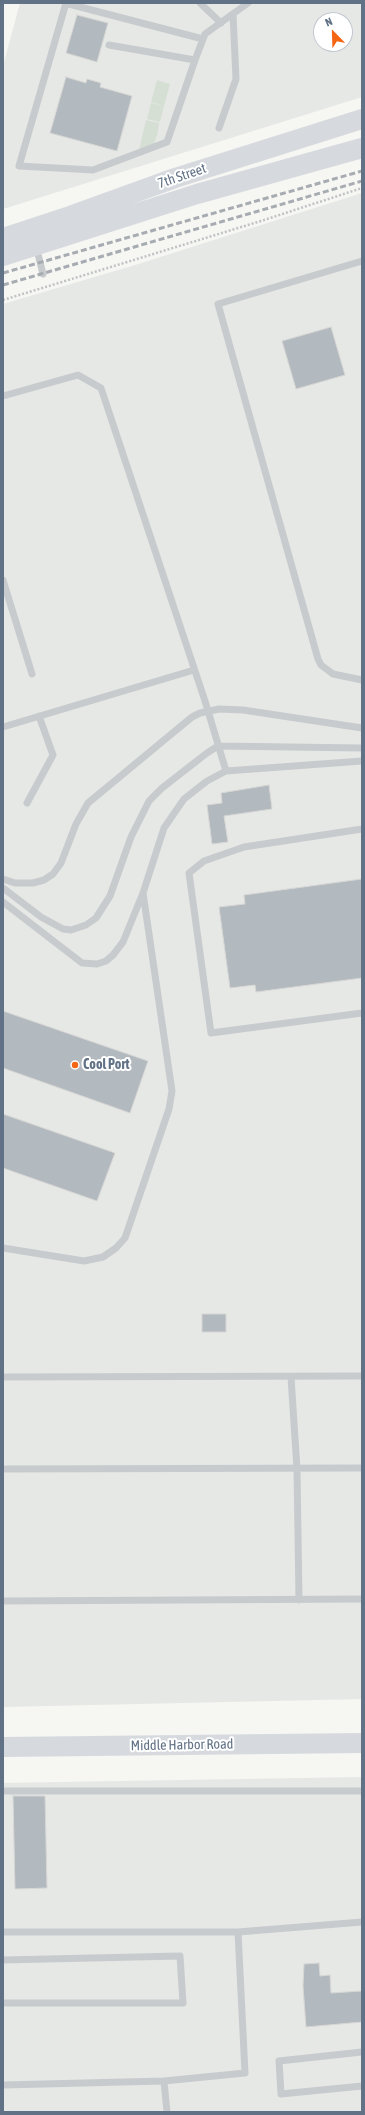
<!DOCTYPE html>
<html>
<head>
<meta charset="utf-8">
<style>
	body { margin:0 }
	#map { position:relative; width:365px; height:2115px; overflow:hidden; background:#f6f6f2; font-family:"Asap Condensed",sans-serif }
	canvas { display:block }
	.frame { position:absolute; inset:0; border:4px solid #627286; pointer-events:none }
	.north { position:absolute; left:313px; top:12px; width:40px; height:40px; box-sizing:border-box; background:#fff; border:1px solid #c0c7cf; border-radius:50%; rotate:337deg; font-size:11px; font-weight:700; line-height:16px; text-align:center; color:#627286 }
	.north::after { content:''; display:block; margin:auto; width:14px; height:18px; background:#f46514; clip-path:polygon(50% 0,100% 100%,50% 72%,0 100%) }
</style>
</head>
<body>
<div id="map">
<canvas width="365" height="2115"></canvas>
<div class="frame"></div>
<div class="north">N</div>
</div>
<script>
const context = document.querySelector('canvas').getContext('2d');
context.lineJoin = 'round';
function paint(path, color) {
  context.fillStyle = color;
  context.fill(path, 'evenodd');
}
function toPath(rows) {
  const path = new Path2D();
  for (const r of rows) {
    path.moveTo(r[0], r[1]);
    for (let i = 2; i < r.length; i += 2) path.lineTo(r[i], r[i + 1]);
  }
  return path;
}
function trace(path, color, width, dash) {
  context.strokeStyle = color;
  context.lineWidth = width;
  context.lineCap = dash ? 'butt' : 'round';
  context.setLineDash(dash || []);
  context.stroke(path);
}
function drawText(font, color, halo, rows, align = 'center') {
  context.font = font + ' "Asap Condensed",sans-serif';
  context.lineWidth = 4;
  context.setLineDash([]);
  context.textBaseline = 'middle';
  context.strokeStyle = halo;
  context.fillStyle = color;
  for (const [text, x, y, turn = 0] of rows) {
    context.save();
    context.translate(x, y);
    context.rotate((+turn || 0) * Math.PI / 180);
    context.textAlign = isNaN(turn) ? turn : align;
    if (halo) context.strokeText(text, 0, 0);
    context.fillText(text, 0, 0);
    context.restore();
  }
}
paint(toPath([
	[20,3,362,3,362,97,3,209,3,66],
	[321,20,345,20,345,44,321,44],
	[362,193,362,1699,3,1707,3,304,132,266],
	[362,1777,362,2112,3,2112,3,1783]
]), '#e6e8e6');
paint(toPath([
	[157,80,170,84,164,106,151,102],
	[151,103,164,106,160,122,147,119],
	[146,120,159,123,158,132,154,144,139,150]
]), '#d6dfd3');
const building = toPath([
	[77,15,108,23,97,62,66,53,77,15],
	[66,77,86,83,87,79,101,83,100,87,132,96,117,151,50,133,66,77],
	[331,327,345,375,296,389,282,341,331,327],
	[269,785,272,809,224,816,228,842,212,844,207,805,222,803,221,793,269,785],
	[362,879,362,978,256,992,255,985,230,988,219,907,245,904,244,895,362,879],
	[3,1011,148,1061,130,1113,3,1068,3,1011],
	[3,1114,115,1153,97,1201,3,1168,3,1114],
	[202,1314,226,1314,226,1332,202,1332,202,1314],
	[13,1796,45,1796,47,1888,15,1889,13,1796],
	[319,1963,320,1976,330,1975,331,1993,362,1991,362,2022,306,2027,303,1986,304,1964,319,1963]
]);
paint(building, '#b2b9bf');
trace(building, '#d7d7d5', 1);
trace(toPath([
	[3,300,261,221,362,188]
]), '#c0c2c4', 2.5, [2, 2]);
trace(toPath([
	[65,3,203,39],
	[66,3,19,166,93,170,167,142,195,60,109,45],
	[200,3,221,23],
	[195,60,205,34,248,3],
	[219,128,236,79,233,14],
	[36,246,43,274],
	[362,261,218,304,318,659,321,665,333,674,362,680],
	[3,396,78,375,101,388,205,701,226,771],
	[3,580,32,674],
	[3,727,194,670],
	[27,803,53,755,39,716],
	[362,829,244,847,204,861,189,873,211,1033,362,1013],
	[3,879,15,883,33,883,44,880,53,874,61,863,76,824,88,803,192,717,200,713,219,709,243,710,362,728],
	[3,888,41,917,63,929,71,930,86,925,96,918,110,896,131,837,149,801,162,788,207,753,218,746,362,748],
	[3,902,82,963,97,964,106,961,113,955,123,942,143,893,164,828,184,799,207,781,226,771,362,761],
	[3,1248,84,1261,103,1257,116,1248,125,1238,169,1109,172,1091,143,893],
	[3,1377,362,1376],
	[291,1377,297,1469,299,1600],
	[3,1469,362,1468],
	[3,1601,362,1599],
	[3,1791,362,1791],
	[3,1932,238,1932,362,1922],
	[3,1960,180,1956,183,2003,3,2003],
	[362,2052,279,2061,281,2094,362,2086],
	[164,2081,167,2112],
	[3,2085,164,2081,245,2073,238,1932]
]), '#c8cbce', 7);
trace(toPath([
	[3,238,70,216,175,178,362,119],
	[3,256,197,194,362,148],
	[3,1747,362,1743]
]), '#d6dadf', 20);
trace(toPath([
	[3,273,362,171],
	[3,285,362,181]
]), '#a7acb2', 3, [6, 3]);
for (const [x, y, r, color] of [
	[75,1065,4,"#f46514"]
]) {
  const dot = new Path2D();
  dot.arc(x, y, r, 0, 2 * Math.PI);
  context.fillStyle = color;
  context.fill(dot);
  trace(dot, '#fff', 1.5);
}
drawText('14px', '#627286', '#fff', [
	["7th Street",182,176,-19],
	["Middle Harbor Road",182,1745,-1]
]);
drawText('bold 14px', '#627286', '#fff', [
	["Cool Port",83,1065]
], 'left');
</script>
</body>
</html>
